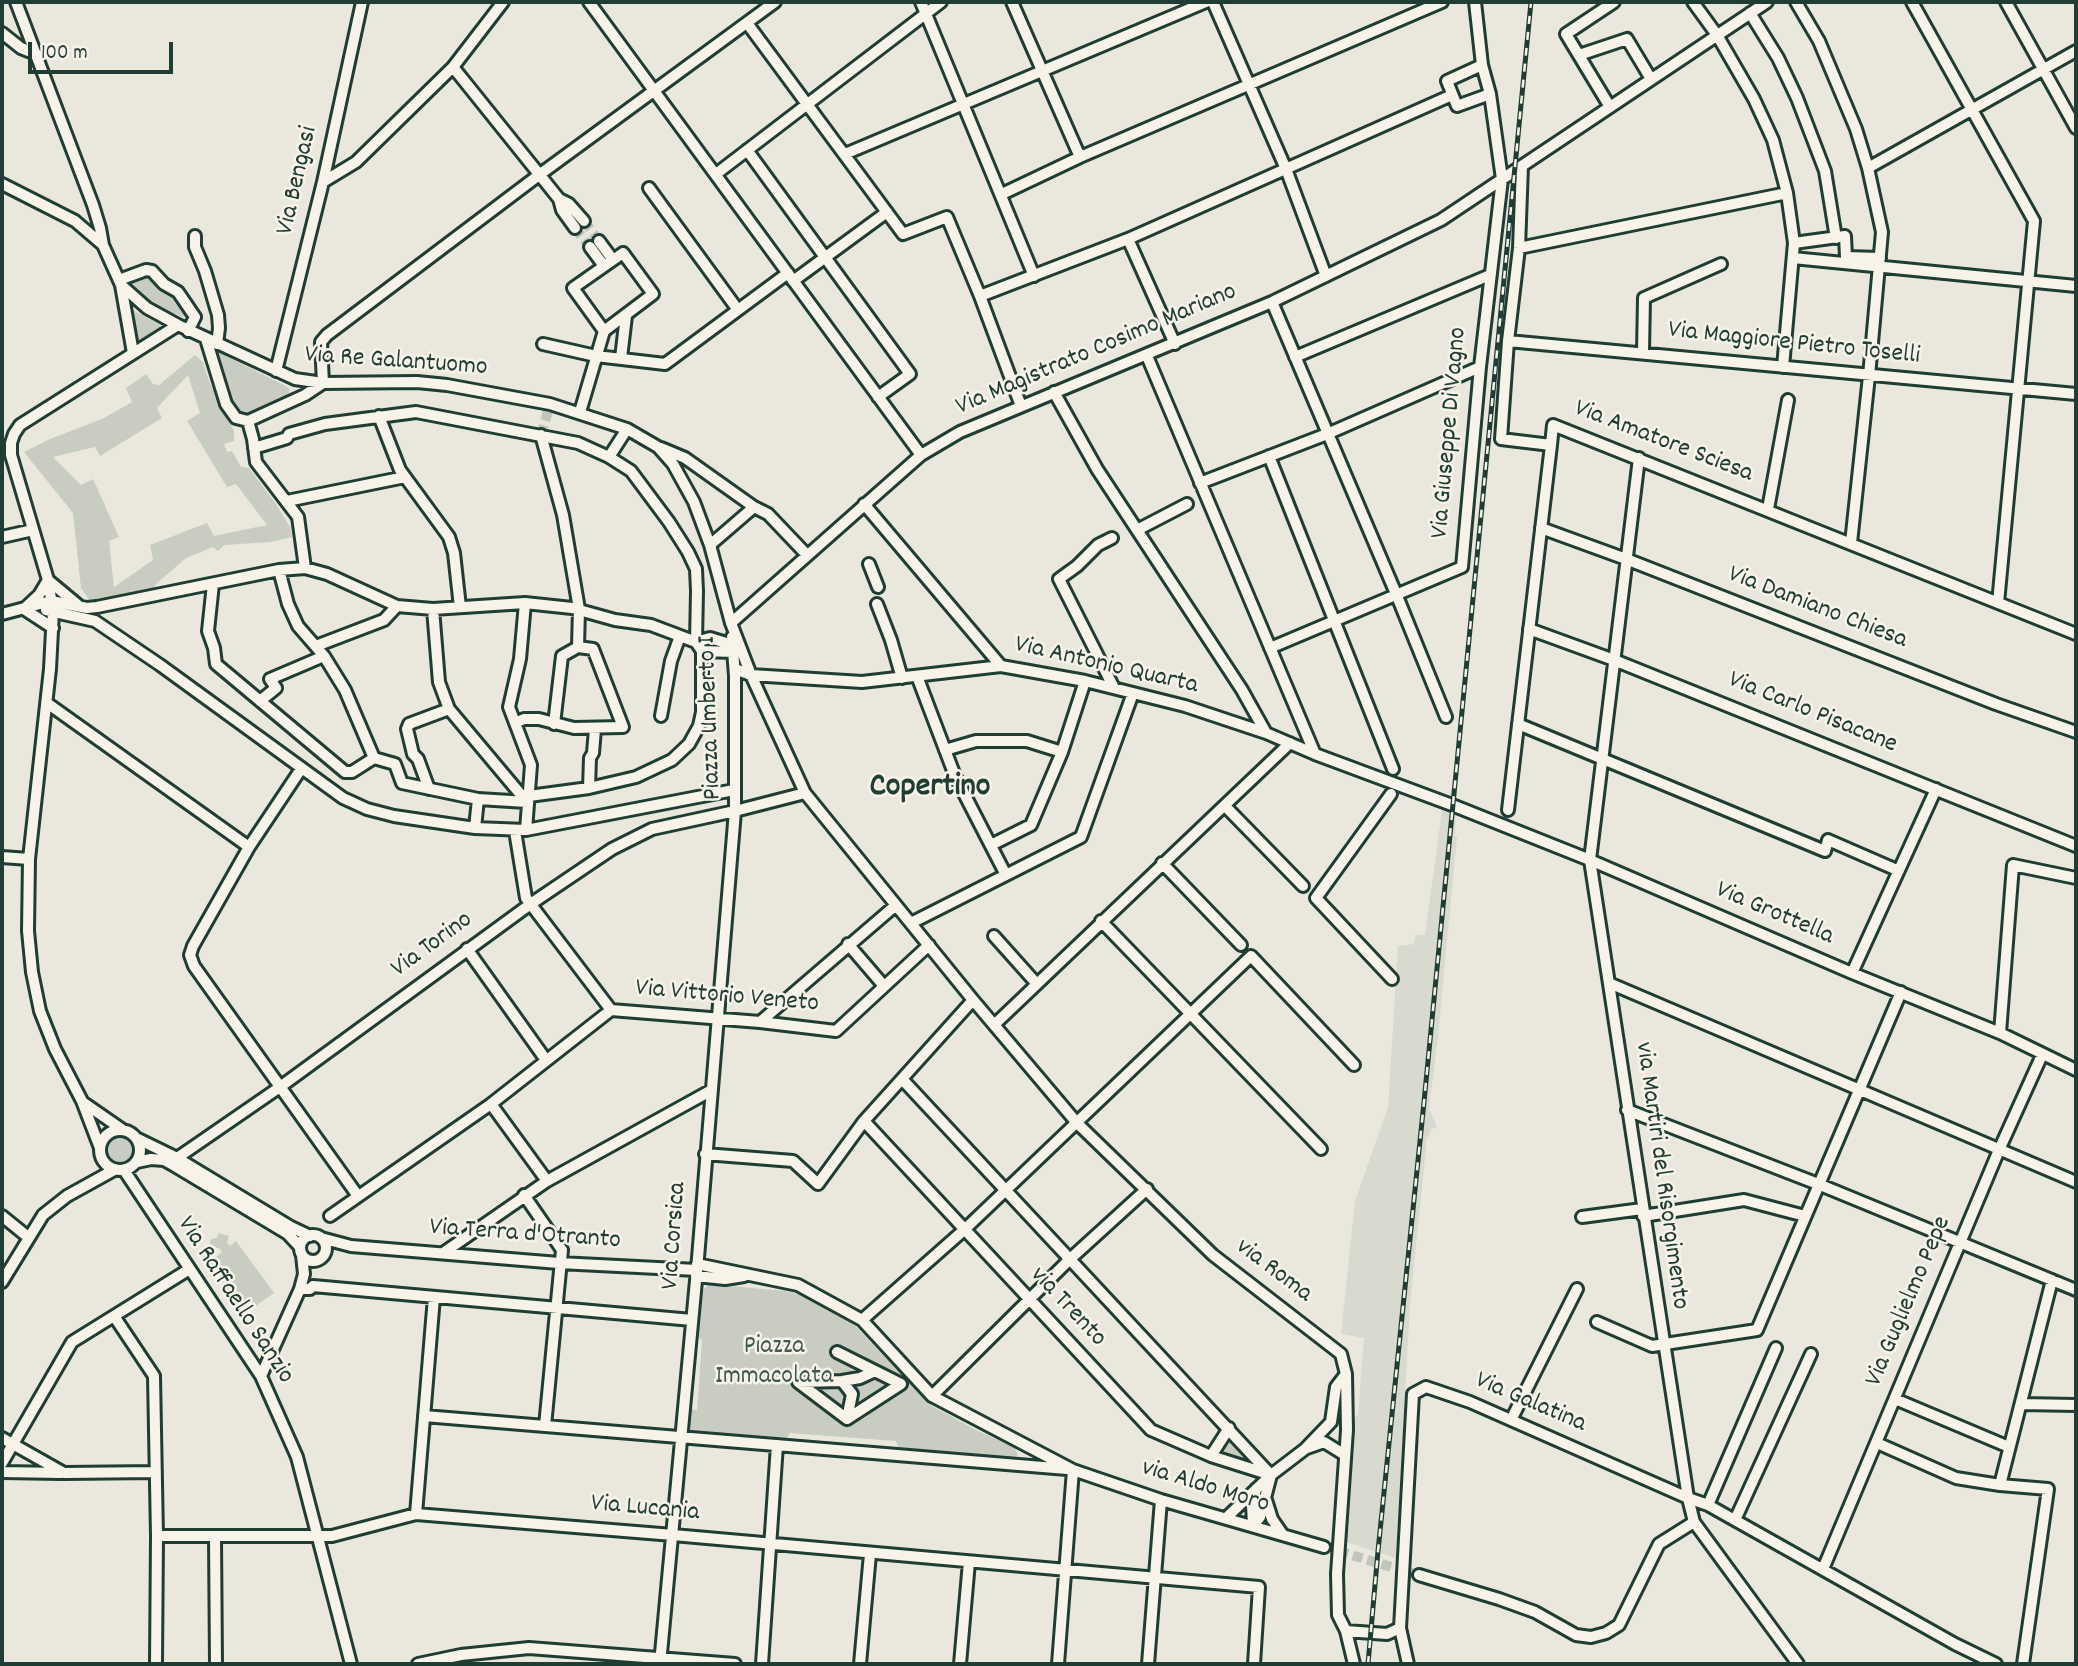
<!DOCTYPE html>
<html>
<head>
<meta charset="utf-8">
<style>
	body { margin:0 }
	#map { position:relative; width:2078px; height:1666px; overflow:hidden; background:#eae8dd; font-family:Dekko,sans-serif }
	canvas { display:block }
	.frame { position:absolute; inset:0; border:4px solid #1f3d34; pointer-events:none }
	.scale { position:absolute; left:28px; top:42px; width:145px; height:32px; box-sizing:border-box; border:4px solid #1f3d34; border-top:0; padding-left:9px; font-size:21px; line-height:24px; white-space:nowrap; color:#1f3d34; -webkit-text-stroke:5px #f7f3e8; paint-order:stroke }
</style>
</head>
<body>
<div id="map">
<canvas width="2078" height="1666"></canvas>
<div class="frame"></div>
<div class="scale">100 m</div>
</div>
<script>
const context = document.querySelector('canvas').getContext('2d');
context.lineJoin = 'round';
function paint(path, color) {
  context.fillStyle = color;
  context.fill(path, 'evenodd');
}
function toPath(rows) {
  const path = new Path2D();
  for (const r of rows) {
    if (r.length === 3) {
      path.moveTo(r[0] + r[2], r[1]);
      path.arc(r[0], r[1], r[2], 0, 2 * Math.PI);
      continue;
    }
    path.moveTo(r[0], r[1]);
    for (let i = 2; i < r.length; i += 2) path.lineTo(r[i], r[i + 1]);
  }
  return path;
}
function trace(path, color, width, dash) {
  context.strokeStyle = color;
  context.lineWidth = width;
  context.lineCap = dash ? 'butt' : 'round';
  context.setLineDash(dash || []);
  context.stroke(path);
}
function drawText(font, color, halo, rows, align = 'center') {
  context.font = font + ' Dekko,sans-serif';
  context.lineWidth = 5;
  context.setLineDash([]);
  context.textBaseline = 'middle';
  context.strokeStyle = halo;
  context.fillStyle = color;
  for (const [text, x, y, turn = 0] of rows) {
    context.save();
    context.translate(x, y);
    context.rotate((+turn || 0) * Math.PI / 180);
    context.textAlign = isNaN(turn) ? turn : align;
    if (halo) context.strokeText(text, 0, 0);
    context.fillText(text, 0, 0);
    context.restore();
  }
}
paint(toPath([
	[1450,789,1457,792,1455,836,1457,837,1438,1038,1429,1108,1437,1127,1432,1129,1427,1139,1410,1304,1396,1558,1346,1542,1355,1416,1358,1415,1364,1338,1341,1334,1355,1201,1388,1107,1398,946,1414,944,1416,935,1425,935,1442,810,1448,811]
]), '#d9dacf');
paint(toPath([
	[148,275,182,301,191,313,189,319,168,311,136,294,129,281],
	[133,310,160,325,161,330,137,342,130,312],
	[218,352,284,385,289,388,289,393,287,397,254,412,247,414,239,412,235,407,216,353],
	[195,355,203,362,209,381,234,431,234,441,224,444,227,452,232,451,241,467,249,468,276,504,290,527,292,537,270,542,224,545,218,551,213,547,186,558,155,585,155,590,90,601,81,588,73,513,24,452,50,439,102,419,132,402,126,388,146,374,153,384,159,385],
	[188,375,200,413,187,421,227,487,236,484,267,525,214,536,207,523,150,545,153,560,114,587,109,541,119,537,93,479,81,485,53,457,95,447,100,456,162,418,157,408],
	[120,1150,13],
	[218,1233,229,1236,227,1243,230,1246,236,1241,274,1293,244,1314,210,1262,222,1252,219,1248,209,1246,211,1239,217,1238],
	[709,1284,785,1291,806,1296,829,1308,855,1326,932,1406,978,1431,1014,1447,1018,1455,1013,1459,900,1453,896,1441,790,1433,787,1438,692,1432,688,1430,689,1407,697,1411,702,1340,696,1336,700,1293],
	[1231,1439,1250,1461,1222,1452]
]), '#c8ccc1');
trace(toPath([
	[584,221,599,241],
	[575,228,590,247],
	[541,435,550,404],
	[1324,1547,1419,1575]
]), '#c1c6bb', 10, [10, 5]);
const minor = toPath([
	[16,2,93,205,100,228,103,245],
	[589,2,921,455],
	[921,2,1034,276],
	[1012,2,1080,157],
	[1213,2,1286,169,1326,276],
	[1693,2,1717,35,1754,99,1773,140,1787,193,1794,243,1783,367],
	[1796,2,1819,41,1856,129,1868,168,1882,232,1869,376,1851,543],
	[1912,2,2034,221,1998,603],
	[2006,2,2076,128],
	[1750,13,1778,58,1797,98,1825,171,1836,238],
	[747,23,903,234,947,217,980,296,1021,406],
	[2,33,21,48,36,54],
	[1579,55,1627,39,1651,79],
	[1482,65,1447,81,1457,106,1490,94],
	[453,67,559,199,562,210,575,228],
	[1610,107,1566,34,1614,2],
	[747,150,910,374,878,397],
	[845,154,1206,2],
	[1522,166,1519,248,1508,341,1501,439,1551,445,1553,425,2076,634],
	[1868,168,2076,51],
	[716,174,941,2],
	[323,182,356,162,453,67,503,2],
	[2,184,75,221,103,245,121,285,133,353],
	[649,188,738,310],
	[1002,194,1080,157,1442,2],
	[559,199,569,204,584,221],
	[195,236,195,247,205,271,218,315,219,328,217,344],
	[1128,239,1175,344],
	[599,241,613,260],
	[1794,243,1845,236,1846,257,1880,258],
	[590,247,604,266],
	[1519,248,1787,193],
	[623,253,653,294,604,331,573,288,623,253],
	[1793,258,2076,286],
	[119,280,146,270,152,271,164,284,178,292,195,317,188,331],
	[793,281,887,212],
	[121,285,147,308,178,325,295,379,323,383,417,382,447,385,550,404,627,429,658,447,673,464,694,502,710,545,731,623,751,675,805,793,973,1000,1077,1123,1213,1255,1341,1354,1346,1374,1347,1430,1337,1574,1338,1615,1346,1631,1387,1634,1400,1628,1413,1394,1426,1387,1470,1402,1688,1498,1694,1522,1798,1664],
	[980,296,1128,239,1452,95],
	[1272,302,1397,596,1446,717],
	[206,339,226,404,236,418,248,421,305,395,323,383,321,342,327,335,539,175,775,2],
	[1508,341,2076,394],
	[543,344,596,356,665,364,788,273],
	[1643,352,1644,298,1721,264],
	[1147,356,1315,754],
	[1295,357,1490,275],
	[621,358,626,316],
	[276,371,323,182,362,2],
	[1054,392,1097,469,1242,690,1266,733],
	[580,412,604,331],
	[379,416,400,470,449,537,454,553,460,607],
	[248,421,253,439,256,462,298,517,305,568],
	[254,448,287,438,289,434,325,424,416,412,578,443,609,457,631,471,669,522,688,552,696,569,697,591,696,642],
	[661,448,685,458,754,507,768,514,807,555],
	[1269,456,1393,769],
	[609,457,627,429],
	[1639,458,1590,860,1688,1498,1708,1505,1955,1644,1996,1664],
	[1200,483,1327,434,1480,367],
	[287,501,405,477],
	[864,504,1001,666],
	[1768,509,1788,400],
	[1541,528,1626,559,1996,704,2076,732],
	[1137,530,1187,504],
	[2,537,33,530],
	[1112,538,1098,545,1077,566,1059,579,1114,688],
	[710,545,754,507],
	[869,564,878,587],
	[279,570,288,604,298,626,324,656,345,690,374,758,395,764,402,783,478,799],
	[48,580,78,605],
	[213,584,208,631,214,648,216,664,345,772,352,772,374,758],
	[525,603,520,659,509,707,531,765,526,830,475,828,478,799,527,802],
	[877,604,891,640,902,678],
	[25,608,39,595,48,580],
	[24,609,53,628],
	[433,609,439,682,449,709,527,802],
	[46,610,95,621,160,665,343,798,367,809,394,816,475,828],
	[2,614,51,601,87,608,97,607,279,570,305,568,327,574,397,606,433,609,525,603,572,608,615,620,651,625,696,642,702,651,734,652],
	[731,623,921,455,960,432,1272,302,1441,220,1767,2],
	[1529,629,1614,660,2076,846],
	[696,642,710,638,736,646],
	[316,646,384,620,397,606],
	[1270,648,1462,567,1480,367,1502,179,1490,94,1482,65,1475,2],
	[735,669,751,675,862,682,1001,666,1085,681,1185,706,1266,733,1315,754,1452,805,1590,860,1852,973,2000,1033,2076,1070],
	[917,676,955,776,1006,875],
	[260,701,276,688,270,679,324,656],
	[47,703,249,847],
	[661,716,671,661,680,636],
	[515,723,524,719,539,719,574,728,623,727,593,649,578,647,579,609,563,515,541,435],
	[554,724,562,656,578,647],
	[1518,724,1825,851,1828,840,1897,870],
	[945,750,976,741,1027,741,1062,752],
	[301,769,249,847,193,946,190,955,194,966,358,1196],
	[589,788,590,758,593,753,595,729],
	[429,789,418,759,413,754,407,729,409,724,449,709],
	[1391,794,1316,898,1392,979],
	[529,796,589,788,636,777,672,760,689,744,699,726,702,712,702,651],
	[1225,806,1303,886],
	[1508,810,1551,445],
	[526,830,734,790],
	[515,831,526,898,611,1010,760,1022,836,1031,929,945],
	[991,845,1031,825,1062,752,1085,681],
	[2,857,29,859],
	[1162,863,1241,945],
	[1101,921,1321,1149],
	[911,923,1081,837,1133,693],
	[994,936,1036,983],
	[848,944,884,986],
	[467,949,546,1060],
	[1852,973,1936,789],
	[1609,983,2076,1182],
	[760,1022,896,905],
	[994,1025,1290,743],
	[2000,1033,2013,865,2076,878],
	[902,1079,1269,1473],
	[84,1103,123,1130],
	[491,1104,547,1181],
	[1627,1110,1818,1184,2076,1290],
	[864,1121,1151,1430,1211,1456,1271,1475],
	[120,1150,20],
	[138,1139,177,1158,291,1227,310,1236],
	[100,1148,82,1101,55,1049,40,1011,32,972,28,931,29,859,50,669,53,611,48,580,11,455,11,443,14,434,20,425,178,325],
	[705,1154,793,1161,818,1184,864,1121,973,1000],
	[177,1158,280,1087,532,903,612,849,652,829,735,811,805,793],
	[137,1162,151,1159,164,1160,173,1165,288,1234,300,1247],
	[124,1170,261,1376,297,1457,351,1664],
	[524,1195,562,1250,545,1426],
	[2,1216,28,1237],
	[330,1216,491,1104,611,1010],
	[1643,1216,1744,1200,1805,1216],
	[1582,1217,1642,1209],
	[313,1248,13],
	[321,1238,351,1246,559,1263,697,1270],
	[443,1253,547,1181,710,1091],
	[697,1264,798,1285,862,1320,932,1396,1073,1470,1161,1500,1324,1547],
	[696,1276,725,1279,744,1276],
	[2,1282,43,1215,67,1196,114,1170],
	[300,1289,310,1289,313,1286,692,1320],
	[114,1316,154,1376,157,1536,156,1664],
	[862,1320,964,1230,1251,956,1354,1065],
	[1597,1322,1652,1346,1757,1330,1901,992],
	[837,1352,901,1384,847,1419,798,1382,842,1381,860,1378,875,1371],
	[261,1376,300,1289,304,1274,302,1255],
	[842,1381,852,1394,847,1419],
	[932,1396,1069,1260,1147,1189],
	[1895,1399,2009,1447],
	[2021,1404,2076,1405],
	[424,1416,1067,1469],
	[1511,1420,1577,1289],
	[2,1438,64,1473,156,1472],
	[1877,1443,1956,1478,2000,1485,2048,1489,2023,1664],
	[1307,1448,1324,1442,1345,1455],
	[1211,1456,1229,1428],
	[2,1463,72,1342,188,1270],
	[2,1472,61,1473],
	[2000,1485,2052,1280],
	[1266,1500,1272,1519,1283,1535],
	[1708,1505,1776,1348],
	[416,1514,434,1297],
	[1226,1518,1271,1475,1305,1449,1331,1422,1336,1387,1346,1374],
	[1735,1520,1811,1354],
	[1253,1526,1260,1517,1271,1475],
	[1253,1526,1252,1504,1256,1489],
	[157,1536,332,1536,416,1514,673,1535,1259,1587,1254,1664],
	[215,1537,216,1664],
	[1823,1569,1999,1150,2042,1055],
	[1419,1575,1499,1599,1535,1612,1576,1635,1591,1637,1606,1633,1619,1625,1659,1544,1694,1522],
	[1400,1628,1408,1664],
	[1346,1631,1354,1664],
	[418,1664,461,1655,529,1648,735,1664],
	[660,1664,697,1270,735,811,735,676,732,637],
	[762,1664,777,1445],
	[860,1664,870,1554],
	[960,1664,969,1562],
	[1058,1664,1073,1470],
	[1148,1664,1161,1500]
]);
trace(minor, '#1f3d34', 16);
trace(minor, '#f7f3e8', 10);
const rail = toPath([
	[1368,1664,1378,1551,1424,1102,1531,2]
]);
trace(rail, '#1f3d34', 5);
trace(rail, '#f7f3e8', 2.5, [8]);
drawText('26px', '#1f3d34', '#f7f3e8', [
	["Via Bengasi",299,181,-77],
	["Via Maggiore Pietro Toselli",1794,345,6],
	["Via Magistrato Cosimo Mariano",1097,351,-23],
	["Via Re Galantuomo",396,363,4],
	["Via Giuseppe Di Vagno",1451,433,-85],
	["Via Amatore Sciesa",1663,443,21],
	["Via Damiano Chiesa",1817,609,21],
	["Via Antonio Quarta",1106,667,13],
	["Via Carlo Pisacane",1812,714,22],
	["Piazza Umberto I",712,718,-92],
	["Via Grottella",1774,915,23],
	["Via Torino",433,946,-36],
	["Via Vittorio Veneto",727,998,5],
	["via Martiri del Risorgimento",1660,1176,82],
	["Via Terra d'Otranto",525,1236,4],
	["Via Corsica",676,1236,-86],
	["via Roma",1273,1272,37],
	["Via Raffaello Sanzio",234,1301,57],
	["Via Guglielmo Pepe",1910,1302,-67],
	["via Trento",1067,1308,47],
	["Via Galatina",1530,1404,23],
	["via Aldo Moro",1205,1488,17],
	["Via Lucania",645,1510,5]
]);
drawText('26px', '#415a50', '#f7f3e8', [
	["Piazza",774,1348],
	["Immacolata",774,1378]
]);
drawText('bold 33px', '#1f3d34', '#f7f3e8', [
	["Copertino",930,789]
]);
</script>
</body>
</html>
